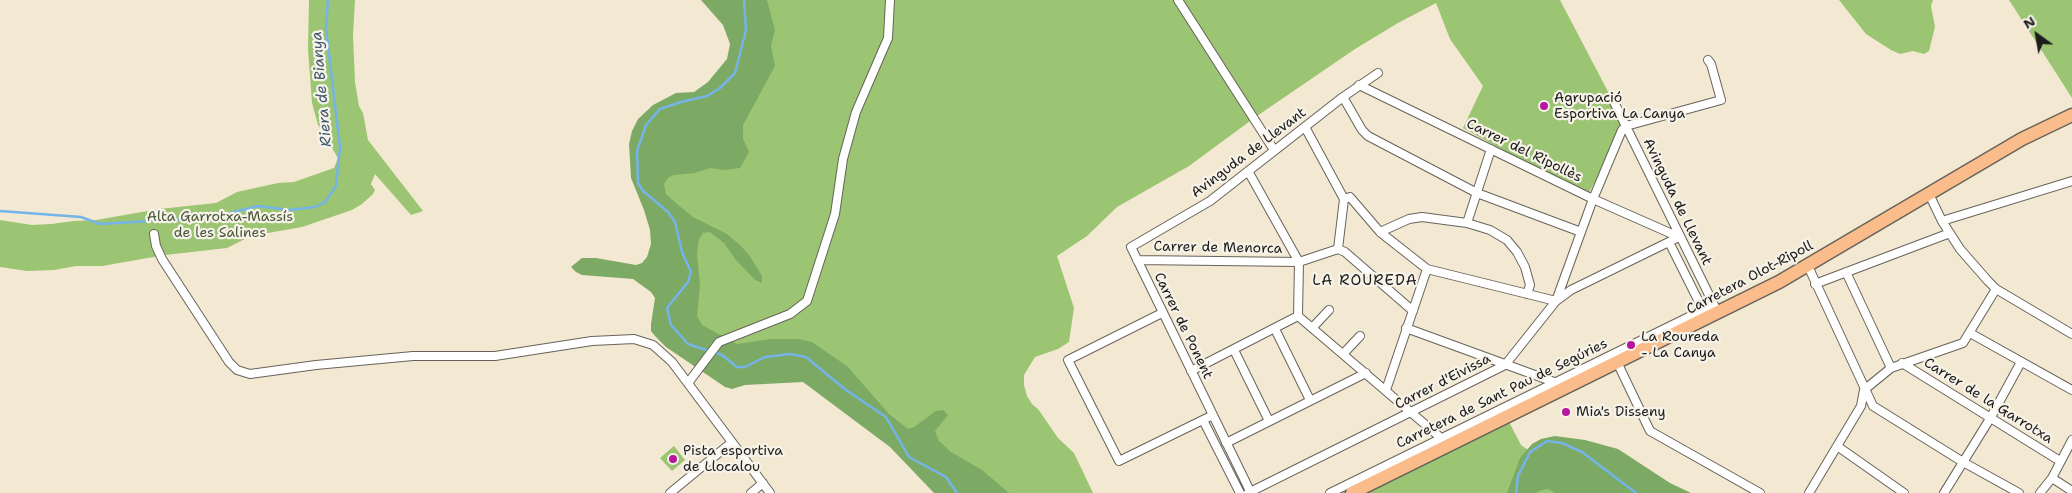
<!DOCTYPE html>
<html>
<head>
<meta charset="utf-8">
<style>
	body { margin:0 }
	#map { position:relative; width:2072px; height:493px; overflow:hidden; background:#f3e8d1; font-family:"Shantell Sans",sans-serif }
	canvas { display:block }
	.north { position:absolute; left:2012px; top:10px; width:50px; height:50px; -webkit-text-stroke:4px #f7f3e8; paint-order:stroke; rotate:328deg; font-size:14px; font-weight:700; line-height:20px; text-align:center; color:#1c1c1c }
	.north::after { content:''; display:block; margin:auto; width:18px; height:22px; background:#1c1c1c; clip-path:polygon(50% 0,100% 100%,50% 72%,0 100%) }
</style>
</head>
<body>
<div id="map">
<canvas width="2072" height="493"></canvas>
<div class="north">N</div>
</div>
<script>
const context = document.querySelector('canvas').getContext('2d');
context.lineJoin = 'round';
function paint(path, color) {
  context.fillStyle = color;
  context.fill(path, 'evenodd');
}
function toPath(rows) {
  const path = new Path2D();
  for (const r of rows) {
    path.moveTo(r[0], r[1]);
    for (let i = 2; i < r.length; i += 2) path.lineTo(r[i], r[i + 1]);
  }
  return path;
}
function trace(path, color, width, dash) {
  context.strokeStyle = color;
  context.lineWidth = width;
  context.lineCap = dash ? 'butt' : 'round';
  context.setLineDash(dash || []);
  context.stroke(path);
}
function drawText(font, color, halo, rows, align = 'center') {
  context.font = font + ' "Shantell Sans",sans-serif';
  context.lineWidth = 4.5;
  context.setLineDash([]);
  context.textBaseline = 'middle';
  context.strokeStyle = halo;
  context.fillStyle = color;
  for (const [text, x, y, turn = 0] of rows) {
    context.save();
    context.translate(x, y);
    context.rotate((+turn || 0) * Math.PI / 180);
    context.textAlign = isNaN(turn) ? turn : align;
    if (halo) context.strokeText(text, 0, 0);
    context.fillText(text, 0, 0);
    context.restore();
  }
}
paint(toPath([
	[309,0,355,0,353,35,355,82,359,106,363,113,368,140,423,211,411,215,375,174,371,184,375,190,373,194,362,204,352,210,302,227,251,236,227,248,165,255,102,266,76,266,54,270,27,271,0,267,0,220,32,225,51,224,74,221,96,220,159,209,216,203,237,192,278,183,294,182,334,168,338,158,318,125,312,103,308,49],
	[736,0,1560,0,1626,126,1587,196,1463,128,1483,86,1450,39,1436,3,1398,23,1355,49,1257,116,1189,166,1117,207,1087,236,1057,256,1074,308,1069,342,1058,349,1035,357,1024,375,1024,385,1027,396,1032,404,1038,409,1058,438,1074,453,1093,493,959,493,859,396,708,357,638,165,728,88],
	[1839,0,1933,0,1931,6,1935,27,1929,51,1924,54,1913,51,1900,54,1891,50,1866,34],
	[2009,0,2072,0,2072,98,2040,48],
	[1508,420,1521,445,1538,457,1647,493,1337,493,1431,446],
	[674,446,685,460,672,471,660,458]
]), '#9bc572');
paint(toPath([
	[701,0,767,0,775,30,771,46,775,66,743,125,743,139,749,152,740,168,724,170,710,168,695,173,674,175,668,178,664,184,666,194,677,204,693,217,727,234,740,245,749,255,762,276,762,283,755,280,736,260,724,243,710,232,703,233,699,239,697,253,700,286,697,316,702,325,737,344,771,339,798,339,812,342,847,366,889,414,908,429,914,427,936,411,943,410,948,415,935,431,939,441,951,452,982,470,1009,493,934,493,890,447,803,382,745,385,732,389,725,387,666,347,655,336,651,331,651,324,655,298,651,292,633,279,582,275,576,272,571,267,582,258,596,258,636,265,642,263,647,257,651,244,650,230,644,210,631,178,629,144,632,131,638,119,653,105,676,93,694,92,708,82,727,59,730,44,723,25],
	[1555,436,1585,440,1618,449,1670,483,1691,493,1555,493,1548,489,1542,490,1536,493,1507,493,1520,458,1532,444,1541,439]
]), '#7caa64');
trace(toPath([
	[744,0,746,30,735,73,720,88,707,96,681,102,660,109,646,125,637,151,638,183,643,191,668,212,675,222,682,252,691,272,688,282,667,308,671,325,688,344,722,355,737,367,745,367,765,357,790,354,806,357,846,390,886,417,909,457,946,477,957,493],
	[0,211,81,217,100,224,214,217,258,206,289,210,315,207,325,202,336,186,340,147,326,29,328,0],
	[1516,493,1518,476,1530,452,1547,441,1562,443,1582,452,1636,493]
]), '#75b4e8', 2.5);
const street = toPath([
	[1178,0,1274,150],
	[1359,85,1593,199,1679,237],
	[1343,97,1362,130,1368,136,1477,193,1581,232],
	[1614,102,1716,309],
	[1305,127,1344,199,1350,197,1380,232,1427,269,1556,301,1593,199,1622,130,1626,126,1721,100,1711,64,1708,60],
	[1929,194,1942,221,1960,249,1988,281,1996,289,2072,334],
	[1942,221,2072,181],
	[1467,223,1491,149],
	[1380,232,1409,219,1422,217,1467,223,1490,230,1507,240,1517,252,1525,267,1530,285,1527,294],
	[154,234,156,246,162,259,229,362,237,370,250,374,316,365,413,356,495,356,592,341,634,339,653,345,672,362,770,493],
	[1669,242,1703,310],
	[1338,249,1345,252,1413,311],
	[1137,260,1299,262,1338,249,1344,199],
	[1808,266,1873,406,1963,462,2019,493],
	[1846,272,1891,368],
	[1815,284,1950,233],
	[1162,313,1068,360,1119,461,1213,415],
	[1298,316,1441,438],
	[1313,327,1329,310],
	[1406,328,1554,382],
	[1275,329,1310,400],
	[1970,333,2072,390],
	[1234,350,1269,421],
	[1344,353,1360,336],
	[1617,362,1650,431,1760,493],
	[1902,363,2060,461],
	[1191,371,1298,316,1299,262,1248,171],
	[688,383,719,342,790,314,807,301,835,214,843,159,856,112,888,38,890,0],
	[1386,390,1427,269],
	[1203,420,1240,493],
	[1226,443,1366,373],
	[1837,446,1904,493],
	[2052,478,2072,491],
	[670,493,732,442],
	[751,493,763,483],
	[1248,493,1505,365,1556,301,1571,290,1679,237],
	[1251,493,1131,247,1210,201,1343,97,1378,73],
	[1330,493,1713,305],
	[1809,493,1861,406,1864,390,1891,368,1963,343,1996,289],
	[1944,493,1991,417,2021,362],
	[2040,493,2052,478,2072,440]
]);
const primary = toPath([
	[1352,493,1779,282,2022,139,2072,115]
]);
trace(street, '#67635b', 10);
trace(primary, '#67635b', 15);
trace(street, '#fff', 8);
trace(primary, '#f9bc8a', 12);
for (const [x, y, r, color] of [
	[1544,106,5,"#b5179e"],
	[1631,345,5,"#b5179e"],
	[1566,412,5,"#b5179e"],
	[673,459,5,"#b5179e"]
]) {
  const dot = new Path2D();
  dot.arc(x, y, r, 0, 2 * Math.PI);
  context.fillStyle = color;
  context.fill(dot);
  trace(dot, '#f7f3e8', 2);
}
drawText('14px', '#1c1c1c', '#f7f3e8', [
	["Agrupació",1554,98],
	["Esportiva La Canya",1554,114],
	["La Roureda",1641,337],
	["- La Canya",1641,353],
	["Mia's Disseny",1576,412],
	["Pista esportiva",683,451],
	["de Llocalou",683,467]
], 'left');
drawText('14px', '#1c1c1c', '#f7f3e8', [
	["Carrer del Ripollès",1524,151,26],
	["Avinguda de Llevant",1249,153,-37],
	["Avinguda de Llevant",1677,202,64],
	["Carrer de Menorca",1218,248,1],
	["Carretera Olot-Ripoll",1750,278,-28],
	["Carrer de Ponent",1183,326,64],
	["Carrer d'Eivissa",1443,382,-27],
	["Carretera de Sant Pau de Segúries",1502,394,-26],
	["Carrer de la Garrotxa",1988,401,32]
]);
drawText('14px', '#48573a', '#f7f3e8', [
	["Alta Garrotxa-Massís",220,217],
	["de les Salines",220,233]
]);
drawText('italic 15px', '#40596e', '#f7f3e8', [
	["Riera de Bianya",322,89,-95]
]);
context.letterSpacing = '1px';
drawText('15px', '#1c1c1c', '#f7f3e8', [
	["LA ROUREDA",1365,281]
]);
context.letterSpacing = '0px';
</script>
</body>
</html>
